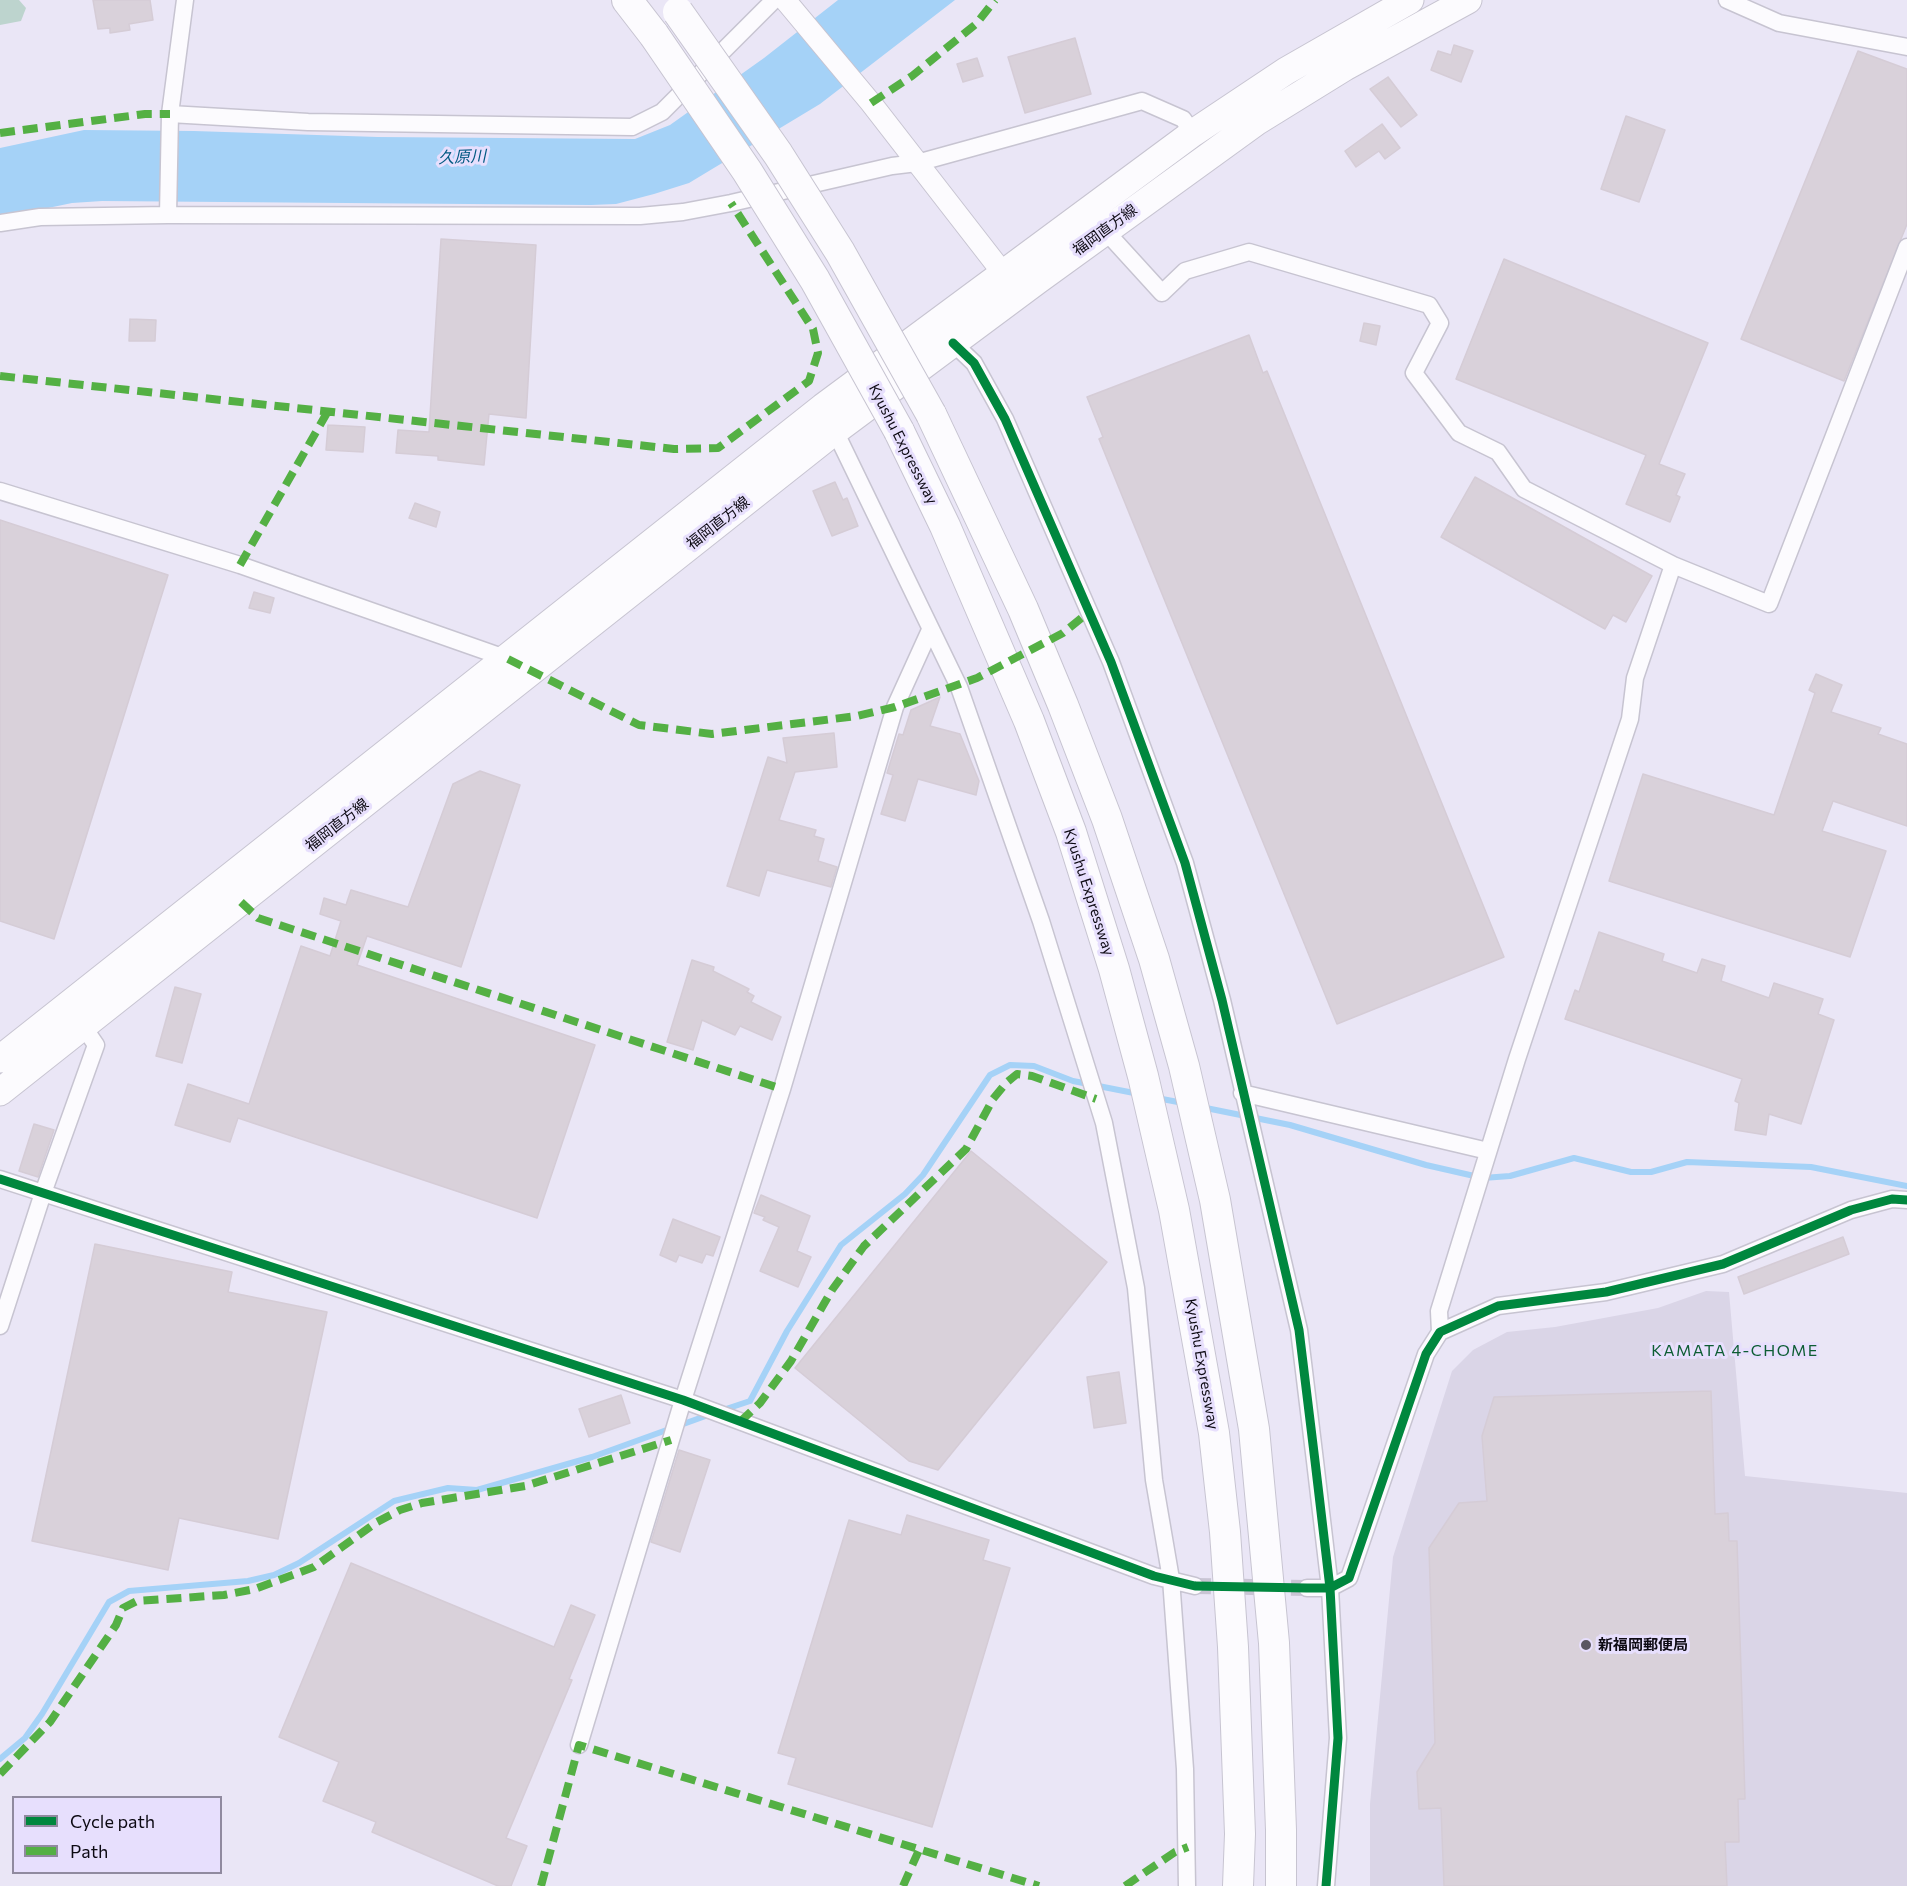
<!DOCTYPE html>
<html>
<head>
<meta charset="utf-8">
<style>
	body { margin:0 }
	#map { position:relative; width:1907px; height:1886px; overflow:hidden; background:#eae6f6; font-family:Commissioner,sans-serif }
	canvas { display:block }
	.legend { position:absolute; left:12px; top:1796px; width:210px; height:78px; box-sizing:border-box; background:#e7dffd; border:2px solid #908a9f; margin:0; padding:8px 10px; list-style:none; font-size:18px; color:#0d0a13 }
	.legend li { display:flex; align-items:center; gap:12px; height:30px }
	.legend b { width:30px; border:2px solid #908a9f }
</style>
</head>
<body>
<div id="map">
<canvas width="1907" height="1886"></canvas>
<ul class="legend">
<li><b style="height:8px;background:#00873e"></b>Cycle path</li>
<li><b style="height:8px;background:#54b044"></b>Path</li>
</ul>
</div>
<script>
const context = document.querySelector('canvas').getContext('2d');
context.lineJoin = 'round';
function paint(path, color) {
  context.fillStyle = color;
  context.fill(path, 'evenodd');
}
function toPath(rows) {
  const path = new Path2D();
  for (const r of rows) {
    path.moveTo(r[0], r[1]);
    for (let i = 2; i < r.length; i += 2) path.lineTo(r[i], r[i + 1]);
  }
  return path;
}
function trace(path, color, width, dash) {
  context.strokeStyle = color;
  context.lineWidth = width;
  context.lineCap = dash ? 'butt' : 'round';
  context.setLineDash(dash || []);
  context.stroke(path);
}
function drawText(font, color, halo, rows, align = 'center') {
  context.font = font + ' Commissioner,"Noto Sans JP",sans-serif';
  context.lineWidth = 6;
  context.setLineDash([]);
  context.textBaseline = 'middle';
  context.strokeStyle = halo;
  context.fillStyle = color;
  for (const [text, x, y, turn = 0] of rows) {
    context.save();
    context.translate(x, y);
    context.rotate((+turn || 0) * Math.PI / 180);
    context.textAlign = isNaN(turn) ? turn : align;
    if (halo) context.strokeText(text, 0, 0);
    context.fillText(text, 0, 0);
    context.restore();
  }
}
paint(toPath([
	[1706,1291,1729,1292,1745,1476,1907,1493,1907,1886,1370,1886,1370,1804,1393,1557,1452,1371,1473,1350,1507,1332,1555,1327,1658,1308]
]), '#dad5e7');
paint(toPath([
	[0,0,19,0,26,8,21,21,0,25]
]), '#bdd4ce');
paint(toPath([
	[838,0,955,0,820,104,689,183,654,194,616,204,591,205,102,201,72,203,0,218,0,148,84,130,194,131,378,137,635,139,670,125,764,58]
]), '#a5d2f7');
trace(toPath([
	[1157,1098,1183,1103],
	[1201,1107,1290,1125,1426,1165,1483,1178,1510,1176,1574,1158,1631,1172,1651,1172,1687,1162,1811,1167,1907,1186],
	[723,1410,750,1401,787,1331,841,1245,905,1194,923,1175,990,1075,1010,1065,1034,1066,1073,1081,1139,1094],
	[0,1759,25,1738,42,1714,109,1602,129,1591,248,1581,274,1575,299,1563,394,1501,448,1488,477,1490,592,1457,711,1414]
]), '#a5d2f7', 6);
const building = toPath([
	[93,0,150,0,153,20,129,24,130,30,110,33,110,28,98,29,93,0],
	[1075,38,1091,94,1025,113,1008,57,1075,38],
	[1454,45,1473,51,1461,82,1431,70,1438,51,1451,55,1454,45],
	[1858,51,1907,69,1907,224,1844,381,1741,339,1858,51],
	[977,58,983,76,963,82,957,64,977,58],
	[1388,77,1417,115,1401,127,1370,89,1388,77],
	[1626,116,1665,130,1639,202,1601,189,1626,116],
	[1382,124,1400,148,1385,159,1379,151,1356,167,1345,151,1382,124],
	[441,239,536,245,526,418,489,414,484,465,438,460,438,456,396,453,398,430,429,432,441,239],
	[1504,259,1708,343,1659,464,1685,474,1676,495,1680,497,1670,522,1626,504,1646,455,1456,379,1504,259],
	[130,319,156,320,155,341,129,341,130,319],
	[1364,323,1380,326,1376,345,1360,341,1364,323],
	[1249,335,1263,373,1267,371,1504,957,1337,1024,1099,439,1103,437,1087,397,1249,335],
	[328,425,365,427,363,452,326,450,328,425],
	[1475,477,1652,576,1626,622,1613,615,1605,629,1441,537,1475,477],
	[835,482,843,500,847,498,858,526,832,536,813,491,835,482],
	[415,503,440,512,436,527,409,518,415,503],
	[0,520,168,575,54,939,0,921,0,520],
	[254,592,274,598,270,613,249,608,254,592],
	[1816,674,1842,685,1831,712,1881,728,1878,734,1907,744,1907,826,1833,801,1822,831,1886,851,1850,957,1609,881,1643,774,1774,815,1815,693,1809,690,1816,674],
	[940,697,930,726,960,734,979,781,976,795,918,779,905,821,881,814,893,775,887,773,899,734,903,735,911,710,940,697],
	[834,733,837,767,795,772,779,820,816,830,814,836,824,839,818,861,837,867,831,887,767,870,759,896,727,886,768,757,787,763,783,738,834,733],
	[480,771,520,785,461,967,367,936,357,965,595,1045,537,1218,238,1118,230,1142,175,1125,188,1084,249,1104,301,946,330,956,341,921,320,914,324,898,346,905,351,890,408,907,453,784,480,771],
	[1599,932,1664,954,1662,961,1697,973,1702,959,1725,966,1721,981,1769,998,1774,983,1823,999,1818,1014,1834,1020,1801,1124,1769,1114,1766,1135,1735,1130,1739,1103,1735,1101,1742,1079,1565,1019,1575,990,1579,992,1599,932],
	[692,960,714,967,713,971,749,989,747,992,754,996,751,1002,781,1017,772,1040,740,1026,735,1035,702,1020,693,1050,667,1042,692,960],
	[175,987,201,994,182,1063,156,1056,175,987],
	[34,1124,54,1130,38,1177,19,1171,34,1124],
	[971,1151,1107,1262,938,1470,909,1461,795,1368,971,1151],
	[761,1195,810,1216,797,1251,811,1257,798,1287,760,1271,779,1227,763,1220,765,1217,754,1213,761,1195],
	[673,1219,720,1237,713,1256,706,1254,702,1263,679,1255,676,1262,660,1255,673,1219],
	[1843,1237,1849,1254,1744,1294,1738,1277,1843,1237],
	[95,1244,232,1272,228,1292,327,1312,278,1539,179,1518,168,1570,32,1541,95,1244],
	[1119,1372,1126,1423,1094,1428,1087,1377,1119,1372],
	[1711,1391,1715,1514,1728,1513,1729,1541,1737,1541,1745,1799,1738,1799,1739,1842,1725,1842,1727,1886,1444,1886,1441,1808,1419,1809,1417,1772,1435,1743,1429,1548,1459,1503,1487,1501,1482,1436,1494,1397,1711,1391],
	[621,1395,630,1423,589,1437,579,1409,621,1395],
	[679,1450,710,1460,680,1552,651,1542,679,1450],
	[907,1515,989,1540,983,1560,1010,1568,932,1827,788,1784,796,1758,778,1753,849,1520,901,1535,907,1515],
	[351,1563,554,1647,571,1605,595,1615,569,1679,572,1680,506,1838,527,1846,511,1886,498,1886,372,1832,376,1822,323,1801,339,1762,279,1737,351,1563]
]);
paint(building, '#d9d1da');
trace(building, '#d5ccd6', 1.5);
trace(toPath([
	[1195,1586,1307,1588]
]), '#c9c5d4', 16, [16, 8]);
const minor = toPath([
	[1727,0,1779,23,1907,47],
	[170,114,308,122,632,127,662,112,774,0],
	[168,215,170,114,185,0],
	[0,223,40,217,168,215,640,216,683,212,731,203,892,166,917,163,1142,101,1183,119,1193,133],
	[1100,225,1162,293,1185,271,1249,252,1429,305,1440,323,1414,373,1459,433,1498,452,1524,489,1673,565,1635,678,1630,719,1517,1059,1439,1311,1440,1332],
	[953,343,974,363,1005,419,1111,662,1185,863,1222,1000,1299,1330,1315,1461,1330,1588,1338,1738,1326,1886],
	[835,431,959,687,1041,921,1104,1123,1136,1288,1154,1480,1171,1579,1185,1769,1187,1886],
	[0,491,240,565,508,659],
	[1673,565,1769,604,1907,247],
	[1242,1093,1488,1151],
	[0,1179,683,1400,1154,1576,1195,1586],
	[0,1326,43,1193,96,1045,83,1026],
	[1307,1588,1330,1588,1349,1578,1426,1354,1440,1332,1498,1306,1606,1292,1723,1264,1851,1210,1892,1199,1907,1200],
	[579,1745,683,1400,782,1089,895,707,930,630]
]);
const tertiary = toPath([
	[785,0,871,103,1013,286]
]);
const primary = toPath([
	[0,1059,823,407,1193,133,1286,71,1410,0],
	[0,1092,835,431,1038,280,1256,122,1345,67,1468,0]
]);
const motorway = toPath([
	[627,0,654,35],
	[931,414,1023,609,1063,705,1107,819,1154,959,1184,1066,1215,1200,1254,1429,1274,1643,1281,1830,1281,1886],
	[899,431,945,526,1029,721,1071,832,1114,969,1143,1076,1174,1210,1214,1433,1225,1532,1233,1647,1240,1834,1238,1886]
]);
trace(minor, '#c7c4d1', 19);
trace(tertiary, '#c7c4d1', 23);
trace(primary, '#c7c4d1', 29);
trace(motorway, '#c7c4d1', 32);
trace(minor, '#fcfbfe', 16);
trace(tertiary, '#fcfbfe', 21);
trace(primary, '#fcfbfe', 27);
trace(motorway, '#fcfbfe', 30);
const motorwayBridge = toPath([
	[678,12,778,154,840,252,931,414],
	[654,35,747,171,815,280,899,431]
]);
trace(motorwayBridge, '#c7c4d1', 32, []);
trace(motorwayBridge, '#fcfbfe', 30);
trace(toPath([
	[871,103,912,76,976,24,995,0],
	[0,133,145,114,170,114],
	[0,376,674,449,718,448,809,381,818,353,813,329,731,203],
	[240,565,328,411],
	[508,659,639,725,712,734,857,716,895,707,977,678,1063,633,1089,612],
	[241,902,258,918,782,1089],
	[740,1422,760,1403,791,1361,832,1290,864,1246,966,1149,993,1099,1006,1083,1017,1074,1032,1076,1096,1099],
	[0,1774,50,1722,116,1625,123,1608,137,1601,224,1595,255,1589,314,1567,377,1522,400,1510,422,1503,525,1486,671,1440],
	[541,1886,579,1745,1039,1886],
	[903,1886,919,1850],
	[1125,1886,1175,1852,1188,1847]
]), '#54b044', 8, [15, 8]);
trace(toPath([
	[953,343,974,363,1005,419,1111,662,1185,863,1222,1000,1299,1330,1315,1461,1330,1588,1338,1738,1326,1886],
	[0,1179,683,1400,1154,1576,1195,1586,1307,1588,1330,1588,1349,1578,1426,1354,1440,1332,1498,1306,1606,1292,1723,1264,1851,1210,1892,1199,1907,1200]
]), '#00873e', 9);
for (const [x, y, r, color] of [
	[1586,1645,6,"#5a5762"]
]) {
  const dot = new Path2D();
  dot.arc(x, y, r, 0, 2 * Math.PI);
  context.fillStyle = color;
  context.fill(dot);
  trace(dot, '#e7dffd', 2);
}
drawText('15px', '#0d0a13', '#e7dffd', [
	["福岡直方線",1105,230,-36],
	["Kyushu Expressway",903,444,63],
	["福岡直方線",718,523,-38],
	["福岡直方線",337,825,-38],
	["Kyushu Expressway",1089,892,72],
	["Kyushu Expressway",1202,1364,80]
]);
drawText('bold 15px', '#0d0a13', '#e7dffd', [
	["新福岡郵便局",1598,1645]
], 'left');
drawText('italic 16px', '#015982', '#e7dffd', [
	["久原川",462,157,-2]
]);
context.letterSpacing = '1.5px';
drawText('16px', '#0d5d34', '#e7dffd', [
	["KAMATA 4-CHOME",1735,1351]
]);
context.letterSpacing = '0px';
</script>
</body>
</html>
